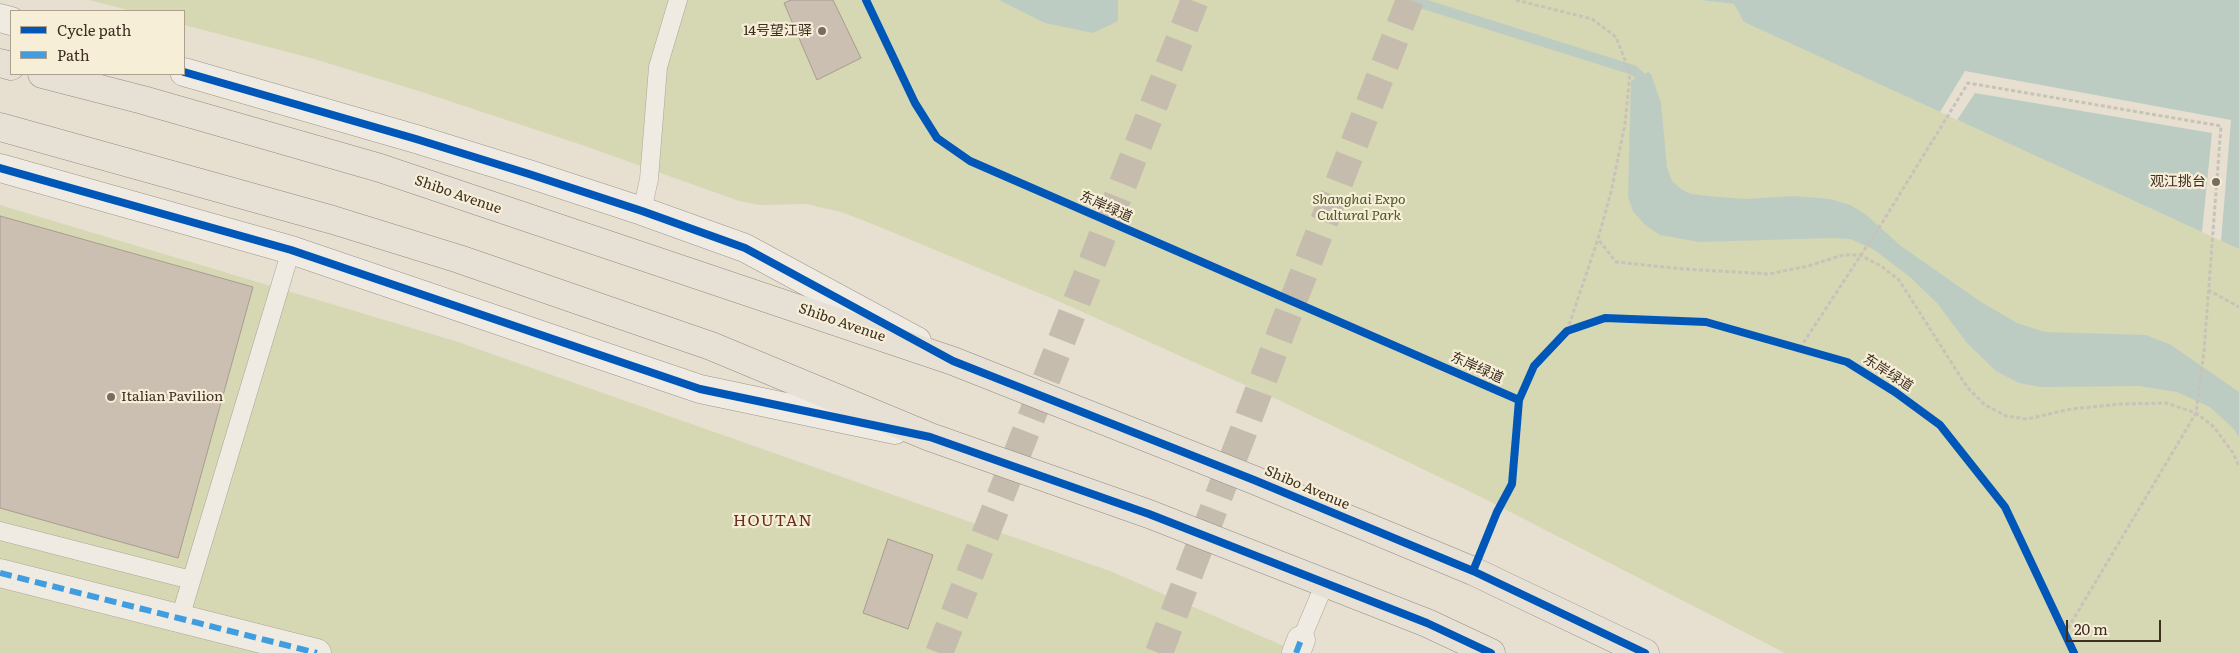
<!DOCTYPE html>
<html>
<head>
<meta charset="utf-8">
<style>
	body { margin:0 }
	#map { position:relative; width:2239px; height:653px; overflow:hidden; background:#e7e0d1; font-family:Literata,serif }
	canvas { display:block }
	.legend { position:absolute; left:10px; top:10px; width:175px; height:65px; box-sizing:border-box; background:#f7eed8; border:1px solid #ada18e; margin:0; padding:6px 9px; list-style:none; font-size:15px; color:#3d2e20 }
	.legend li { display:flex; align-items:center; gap:10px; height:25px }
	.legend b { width:25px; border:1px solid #ada18e }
	.scale { position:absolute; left:2066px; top:620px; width:95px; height:22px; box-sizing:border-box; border:2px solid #3d2e20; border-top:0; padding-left:6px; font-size:15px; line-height:18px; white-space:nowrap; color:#3d2e20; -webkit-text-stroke:4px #f7eed8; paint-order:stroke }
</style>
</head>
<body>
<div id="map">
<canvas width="2239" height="653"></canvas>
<ul class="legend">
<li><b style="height:6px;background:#0057b8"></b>Cycle path</li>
<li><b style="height:6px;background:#3f9de0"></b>Path</li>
</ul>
<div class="scale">20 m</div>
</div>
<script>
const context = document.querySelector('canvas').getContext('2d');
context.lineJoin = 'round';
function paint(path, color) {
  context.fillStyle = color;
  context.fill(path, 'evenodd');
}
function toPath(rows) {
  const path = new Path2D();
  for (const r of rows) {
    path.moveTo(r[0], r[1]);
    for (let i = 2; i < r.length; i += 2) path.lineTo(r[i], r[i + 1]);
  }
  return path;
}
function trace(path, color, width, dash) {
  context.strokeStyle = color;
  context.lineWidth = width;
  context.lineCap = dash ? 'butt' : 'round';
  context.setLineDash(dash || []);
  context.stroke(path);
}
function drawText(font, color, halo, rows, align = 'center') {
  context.font = font + ' Literata,"Noto Sans SC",serif';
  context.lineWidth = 4.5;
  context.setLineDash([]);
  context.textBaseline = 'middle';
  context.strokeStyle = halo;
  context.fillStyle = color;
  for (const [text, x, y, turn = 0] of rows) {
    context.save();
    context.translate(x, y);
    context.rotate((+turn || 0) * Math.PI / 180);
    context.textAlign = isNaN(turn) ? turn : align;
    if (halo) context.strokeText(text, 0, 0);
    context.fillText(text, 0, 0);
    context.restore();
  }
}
paint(toPath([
	[89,0,1699,0,1734,4,1745,22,2239,249,2239,653,1785,653,1483,498,1285,403,1058,301,875,225,841,212,806,204,759,205,739,201,582,145,422,92,311,58,184,25,184,11,132,11],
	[0,205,455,341,1110,571,1300,653,0,653]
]), '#d6d7b3');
paint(toPath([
	[999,0,1118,0,1118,21,1093,33,1045,23],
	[1699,0,2239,0,2239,249,1744,22,1734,4],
	[1648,72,1651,74,1661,103,1667,168,1672,181,1681,189,1691,194,1708,196,1745,199,1794,196,1830,199,1850,205,1865,214,1901,246,1981,302,2017,323,2045,332,2146,335,2171,345,2239,392,2239,437,2234,429,2210,407,2177,392,2139,386,2041,387,2019,383,1996,371,1967,343,1937,303,1910,277,1873,249,1850,239,1831,238,1700,242,1660,235,1645,225,1633,211,1628,197,1631,81]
]), '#bcccc2');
paint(toPath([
	[1965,71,2231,120,2221,241,2202,232,2212,133,1975,93,1957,120,1940,112]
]), '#e7e0d1');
trace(toPath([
	[1411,0,1633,70,1640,76,1642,88]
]), '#bcccc2', 10);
const building = toPath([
	[791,0,833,0,861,58,817,80,784,3,791,0],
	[0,216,253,287,178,558,0,508,0,216],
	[888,539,933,555,908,629,863,613,888,539]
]);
paint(building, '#cbbfb2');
trace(building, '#a89c90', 1);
trace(toPath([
	[939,653,1195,0],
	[1159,653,1293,301,1410,0]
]), '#c5bcae', 28, [28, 14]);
const lane = toPath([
	[642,211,649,179,658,67,678,0],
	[0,531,191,580],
	[180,618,291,250],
	[1301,640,1325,583]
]);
const street = toPath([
	[0,573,317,653],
	[1296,653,1301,640]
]);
const secondary = toPath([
	[0,18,11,21],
	[184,72,416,139,529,174,642,211,745,248,917,341],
	[0,168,291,250,700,389,895,430]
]);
const primary = toPath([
	[0,63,11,66],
	[42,74,143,100,380,168,953,361,1254,480,1473,571,1645,653],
	[0,127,333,220,459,259,711,346,930,437,1149,514,1427,623,1491,653]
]);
trace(lane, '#ada599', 19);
trace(street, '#ada599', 29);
trace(secondary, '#9c958a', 29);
trace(primary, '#928b80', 29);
trace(toPath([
	[1516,0,1592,19,1616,37,1630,73,1625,124,1611,192,1598,239,1616,262,1684,269,1769,274,1808,266,1843,255,1860,255,1881,266,1899,280,1967,387,1985,405,2006,416,2027,419,2071,409,2121,404,2166,403,2196,413,2214,427,2233,453,2239,466],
	[2208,290,2239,307],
	[1567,331,1598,239],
	[1800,348,1882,223,1968,83,2221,126,2204,351,2196,413,2064,635]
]), '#c8c2b9', 3, [4, 2.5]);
trace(lane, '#efebe3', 18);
trace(street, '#efebe3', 28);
trace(secondary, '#efebe3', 28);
trace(primary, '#e6e1d4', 28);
trace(toPath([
	[0,573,317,653],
	[1296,653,1301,640]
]), '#3f9de0', 6, [12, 6]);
trace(toPath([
	[866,0,915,103,937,138,970,161,1519,400],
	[184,72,416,139,529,174,642,211,745,248,953,361,1254,480,1473,571,1645,653],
	[0,168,291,250,700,389,930,437,1149,514,1427,623,1491,653],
	[1473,571,1497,512,1512,484,1519,400,1534,366,1567,331,1605,318,1706,322,1847,362,1895,392,1940,425,2005,507,2074,653]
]), '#0057b8', 8);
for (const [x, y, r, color] of [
	[822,31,5,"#786c5e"],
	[2216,182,5,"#786c5e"],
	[111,397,5,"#786c5e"]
]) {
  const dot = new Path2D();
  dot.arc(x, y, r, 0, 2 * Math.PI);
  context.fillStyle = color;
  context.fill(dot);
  trace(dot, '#f7eed8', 2);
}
drawText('14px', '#3d2e20', '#f7eed8', [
	["14号望江驿",812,31],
	["观江挑台",2206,182],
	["Italian Pavilion",121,397,"left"]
], 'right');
drawText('14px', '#3d2e20', '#f7eed8', [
	["Shibo Avenue",458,195,19],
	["东岸绿道",1106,207,24],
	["Shibo Avenue",842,323,19],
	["东岸绿道",1477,368,24],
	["东岸绿道",1888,373,33],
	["Shibo Avenue",1307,488,23]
]);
drawText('italic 14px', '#4d5a26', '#f7eed8', [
	["Shanghai Expo",1359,200],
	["Cultural Park",1359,216]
]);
context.letterSpacing = '1px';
drawText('16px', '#6b2e1e', '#f7eed8', [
	["HOUTAN",773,521]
]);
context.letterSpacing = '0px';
</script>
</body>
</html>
